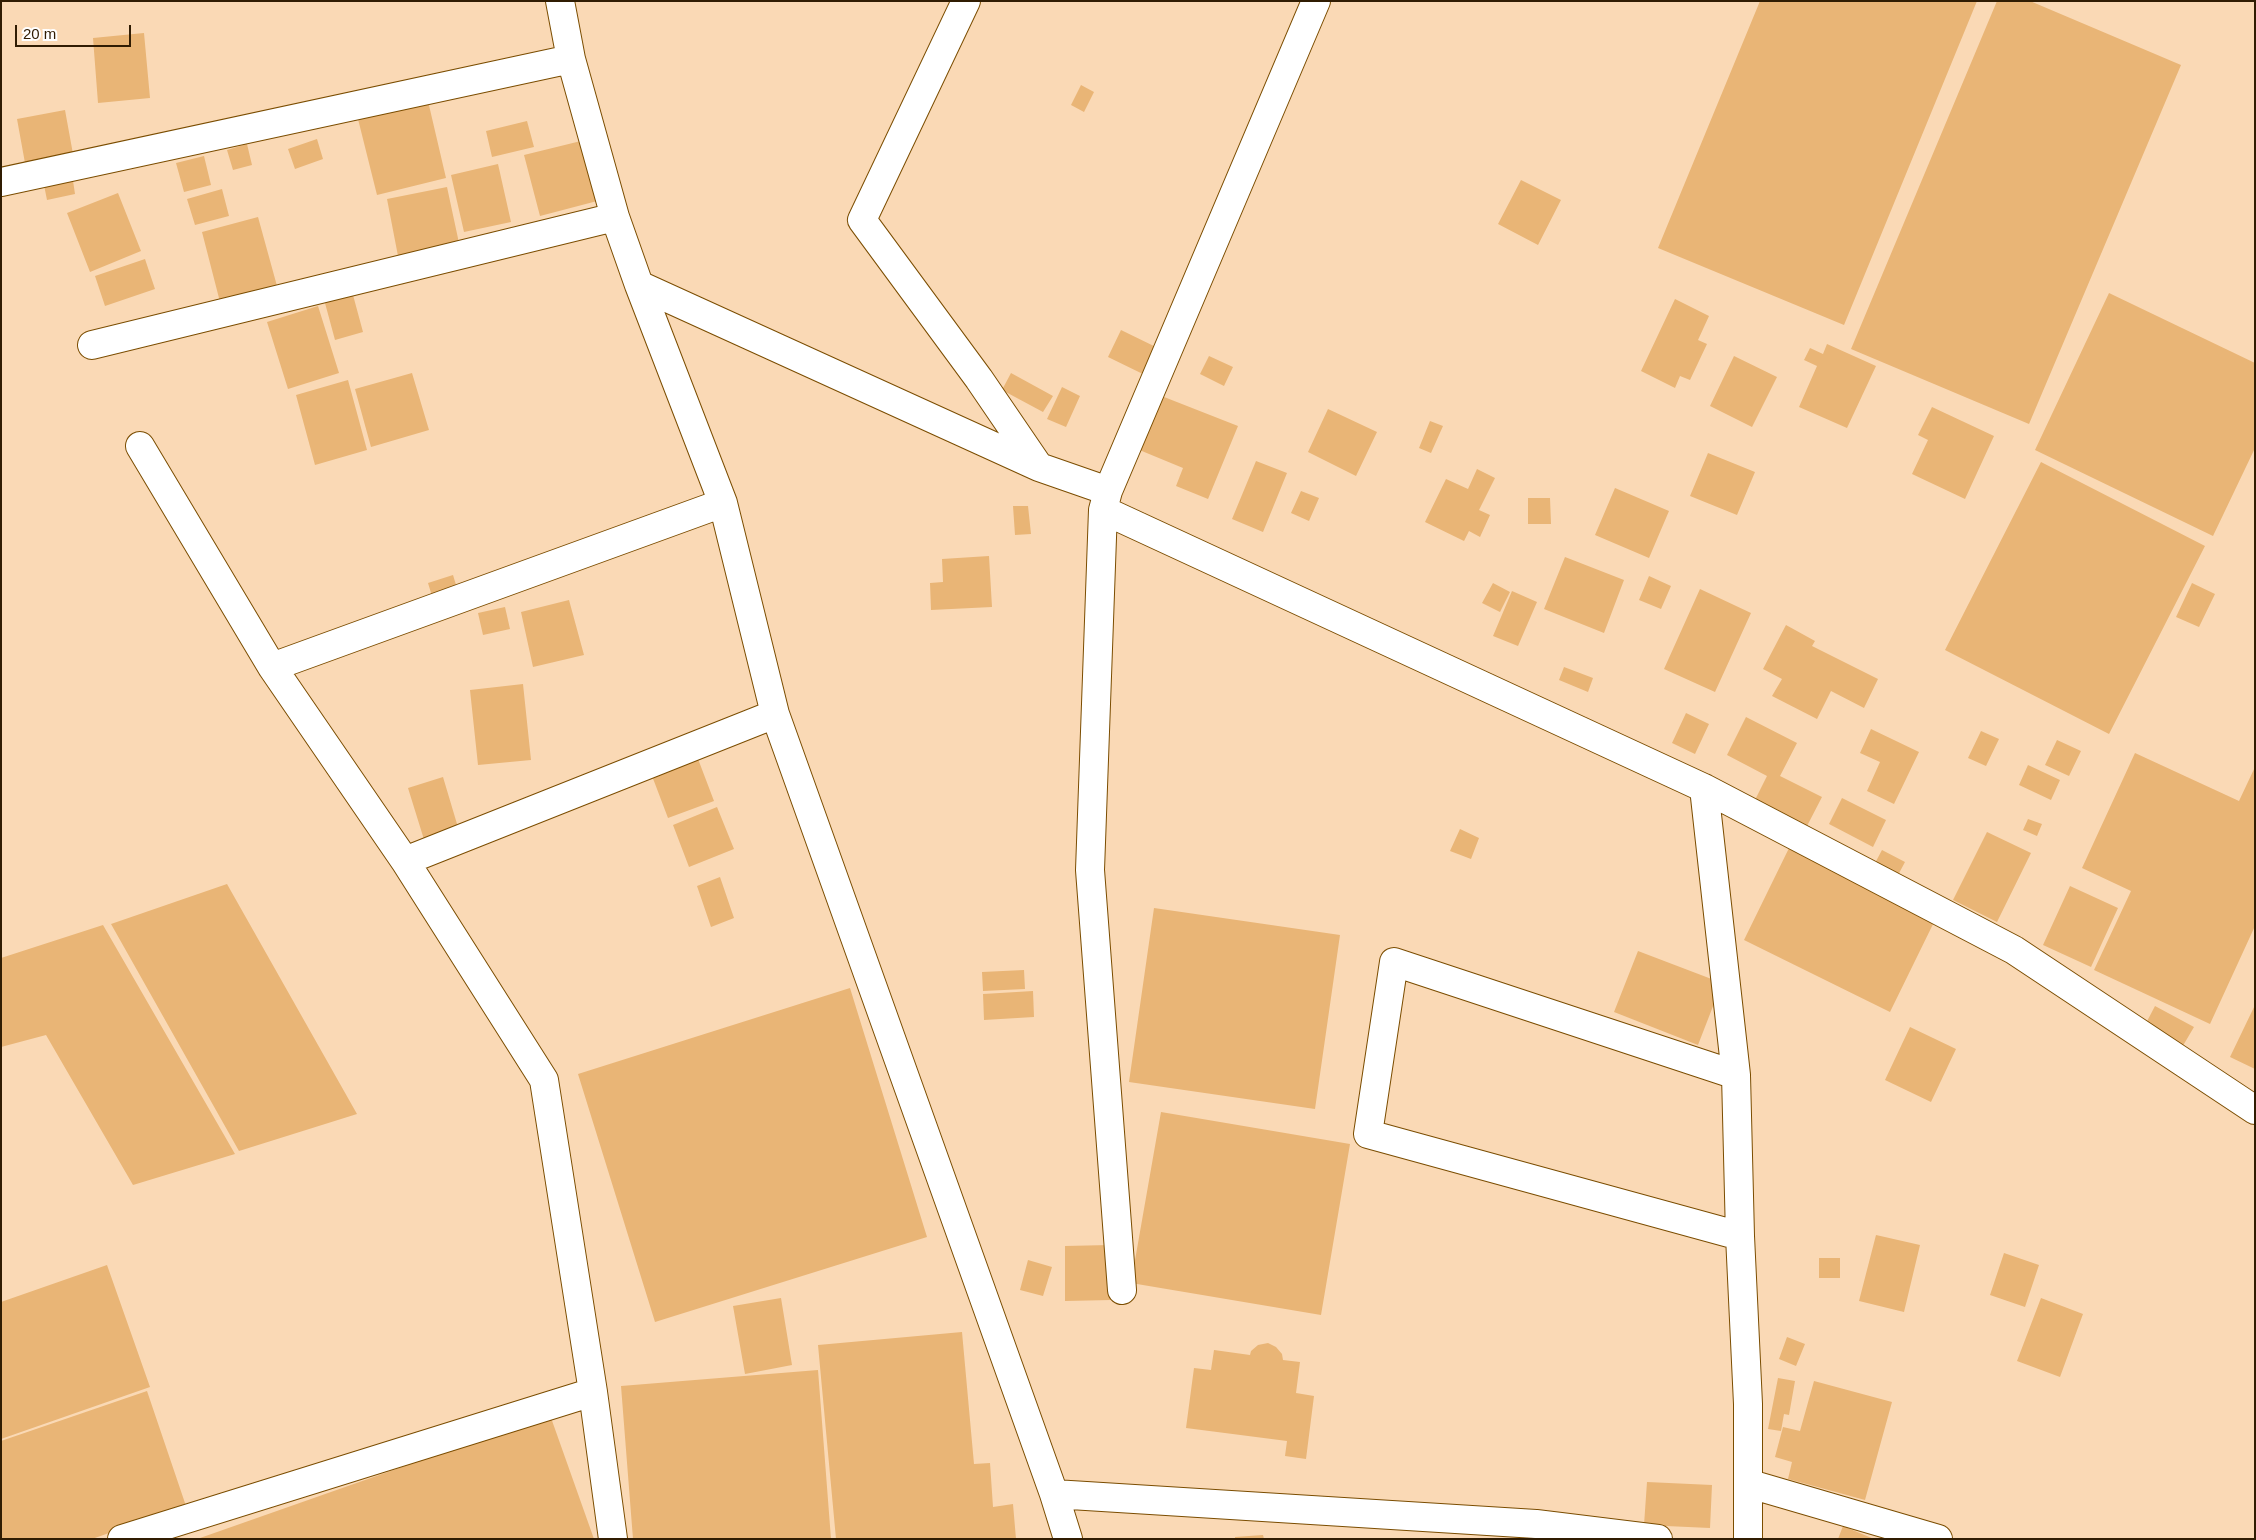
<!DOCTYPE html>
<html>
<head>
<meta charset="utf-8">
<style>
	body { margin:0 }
	#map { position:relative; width:2256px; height:1540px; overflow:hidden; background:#fad9b5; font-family:Arial,sans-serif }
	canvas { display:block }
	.frame { position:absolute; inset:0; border:2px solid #301c02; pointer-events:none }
	.scale { position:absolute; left:15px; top:25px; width:116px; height:22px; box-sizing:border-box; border:2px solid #301c02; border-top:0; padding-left:6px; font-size:15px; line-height:18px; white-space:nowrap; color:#301c02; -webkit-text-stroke:4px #fff; paint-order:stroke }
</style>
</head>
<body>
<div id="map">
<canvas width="2256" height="1540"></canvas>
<div class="frame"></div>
<div class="scale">20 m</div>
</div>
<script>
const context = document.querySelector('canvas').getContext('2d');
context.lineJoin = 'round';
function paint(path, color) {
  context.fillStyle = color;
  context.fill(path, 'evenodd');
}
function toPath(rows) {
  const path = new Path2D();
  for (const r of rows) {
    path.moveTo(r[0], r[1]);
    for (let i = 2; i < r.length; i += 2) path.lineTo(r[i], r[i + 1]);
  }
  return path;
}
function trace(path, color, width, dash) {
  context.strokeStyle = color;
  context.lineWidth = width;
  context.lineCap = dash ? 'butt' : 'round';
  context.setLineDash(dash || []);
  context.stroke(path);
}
paint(toPath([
	[1760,1,1977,1,1844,325,1658,248],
	[1997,1,2030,1,2181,65,2029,424,1851,349],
	[144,33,150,98,98,103,93,38],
	[1081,85,1094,92,1084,112,1071,105],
	[428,101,446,178,377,195,358,119],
	[65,110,73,154,25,163,17,119],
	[527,121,534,147,492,157,486,131],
	[317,139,323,159,295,169,288,149],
	[585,140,601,200,540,216,524,155],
	[247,144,252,165,233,170,227,150],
	[204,156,211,185,184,192,176,163],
	[498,164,511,222,464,232,451,175],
	[72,174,75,194,47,200,43,180],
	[1521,180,1561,200,1538,245,1498,224],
	[447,187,459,243,398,256,387,199],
	[222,189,229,216,195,225,187,199],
	[118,193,141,251,90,272,67,213],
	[258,217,277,286,220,302,202,232],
	[145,259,155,289,105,306,95,276],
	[2109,293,2255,363,2255,448,2213,536,2035,450],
	[353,295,363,332,335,340,325,303],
	[1675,299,1709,316,1698,340,1707,344,1690,380,1680,376,1675,388,1641,371],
	[318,306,339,373,288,389,267,322],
	[1121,330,1162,350,1149,377,1108,357],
	[1827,344,1876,366,1847,428,1799,407,1817,366,1804,360,1810,348,1823,354],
	[1209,356,1233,367,1224,386,1200,374],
	[1734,356,1777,377,1752,427,1710,406],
	[412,373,429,430,371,447,355,389],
	[1011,373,1053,396,1043,412,1002,390],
	[348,380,367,450,315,465,296,395],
	[1062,387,1080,396,1066,427,1047,419],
	[1159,395,1238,426,1208,499,1176,486,1183,468,1137,449],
	[1932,407,1994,436,1965,499,1912,474,1928,440,1918,435],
	[1328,409,1377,432,1356,476,1308,452],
	[1430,421,1443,426,1431,453,1419,448],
	[1708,453,1755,472,1737,515,1690,496],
	[1256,461,1287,473,1263,532,1232,519],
	[2041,462,2205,546,2109,734,1945,650],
	[1477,469,1495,478,1479,510,1490,515,1480,537,1469,531,1464,541,1425,522,1446,479,1468,489],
	[1615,488,1669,511,1649,558,1595,535],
	[1301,491,1319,498,1309,521,1291,513],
	[1528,498,1550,498,1551,524,1528,524],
	[1013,506,1028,506,1031,534,1015,535],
	[989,556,992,607,931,610,930,583,943,582,942,559],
	[1565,557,1624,580,1604,633,1544,609],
	[453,575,460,598,435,606,428,583],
	[1649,576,1671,586,1661,609,1639,600],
	[1493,583,1510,592,1500,612,1482,603],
	[2192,583,2215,594,2199,627,2176,617],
	[1700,589,1751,613,1715,692,1664,669],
	[1512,591,1537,602,1518,646,1493,636],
	[569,600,584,655,533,667,521,612],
	[505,607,510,629,483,635,478,613],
	[1786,625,1815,641,1812,646,1878,679,1864,708,1831,691,1817,719,1772,696,1782,679,1763,669],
	[1564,667,1593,678,1588,692,1559,680],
	[523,684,531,760,478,765,470,690],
	[1686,713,1709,724,1695,754,1672,743],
	[1746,717,1797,743,1780,776,1822,797,1807,826,1755,800,1767,776,1727,755],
	[1871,729,1919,752,1894,804,1867,791,1880,762,1860,753],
	[1981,731,1999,739,1986,766,1968,758],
	[2057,740,2081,751,2069,776,2045,765],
	[695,751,714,801,668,818,649,768],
	[2135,753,2239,801,2255,767,2255,926,2210,1024,2094,970,2131,891,2082,868],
	[2028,765,2060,780,2051,800,2019,785],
	[443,777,460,834,426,846,408,788],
	[1842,798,1886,820,1873,847,1829,824],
	[717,807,734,849,689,867,673,825],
	[2028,819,2042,824,2037,836,2023,830],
	[1460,829,1479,838,1471,859,1450,851],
	[1987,832,2031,853,1997,922,1953,900],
	[1791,844,1937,916,1890,1012,1744,940],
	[1882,850,1905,862,1897,877,1874,865],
	[720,877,734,918,711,927,697,886],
	[227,884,357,1114,239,1151,111,924],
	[2070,886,2118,908,2091,967,2043,945],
	[1154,908,1340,935,1315,1109,1129,1082],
	[103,925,235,1154,133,1185,46,1035,1,1047,1,958],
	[1638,951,1722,983,1698,1045,1614,1012],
	[1024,970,1025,989,983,991,982,972],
	[850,988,927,1237,655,1322,578,1074],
	[1033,991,1034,1017,984,1020,983,994],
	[2255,1005,2255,1069,2230,1057],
	[2155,1006,2194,1027,2181,1049,2143,1029],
	[1910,1027,1956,1049,1931,1102,1885,1080],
	[1161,1112,1350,1144,1321,1315,1131,1283],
	[1876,1235,1920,1245,1904,1312,1859,1301],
	[1110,1245,1111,1300,1065,1301,1065,1246],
	[2004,1253,2039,1265,2025,1307,1990,1295],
	[1819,1258,1840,1258,1840,1278,1819,1278],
	[1028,1260,1052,1267,1043,1296,1020,1290],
	[107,1265,150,1387,1,1439,1,1302],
	[781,1298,792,1365,745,1374,733,1306],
	[2041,1298,2083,1314,2060,1377,2017,1361],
	[962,1332,974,1464,990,1463,993,1507,1013,1504,1016,1539,836,1539,818,1345],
	[1787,1337,1805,1344,1796,1366,1779,1359],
	[1268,1343,1276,1347,1282,1354,1283,1360,1300,1362,1296,1393,1314,1396,1306,1459,1285,1456,1287,1441,1186,1428,1194,1368,1211,1370,1214,1350,1250,1355,1251,1351,1258,1345],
	[818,1370,831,1539,633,1539,621,1386],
	[1778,1378,1795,1381,1789,1415,1784,1414,1781,1431,1768,1429],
	[1814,1381,1892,1402,1865,1500,1788,1479,1792,1462,1775,1457,1783,1427,1800,1431],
	[147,1391,186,1506,92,1539,1,1539,1,1441],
	[550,1415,594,1539,200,1539,200,1538],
	[1647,1482,1712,1485,1710,1528,1644,1525],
	[1843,1526,1874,1539,1838,1539],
	[1263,1535,1264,1539,1235,1539,1235,1537]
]), '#e9b576');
const minor = toPath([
	[560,1,571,59,615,217,639,285,723,503,775,714,1054,1494,1068,1539],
	[966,1,862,220,979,379,1039,467],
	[1,182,571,59],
	[639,285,1039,467,1108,491,1103,510,1704,788,2014,950,2255,1110],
	[92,345,615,217],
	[140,446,272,667,405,861,775,714],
	[1108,491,1316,1],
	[1103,510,1090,870,1122,1290],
	[272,667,723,503],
	[1704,788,1736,1075,1740,1236,1748,1404,1748,1539],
	[405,861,544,1080,593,1392,613,1539],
	[1736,1075,1394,962,1368,1134,1740,1236],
	[1750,1484,1938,1539],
	[1054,1494,1536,1524,1658,1539],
	[122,1539,593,1392]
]);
trace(minor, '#7b4d00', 30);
trace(minor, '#fff', 28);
</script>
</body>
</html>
